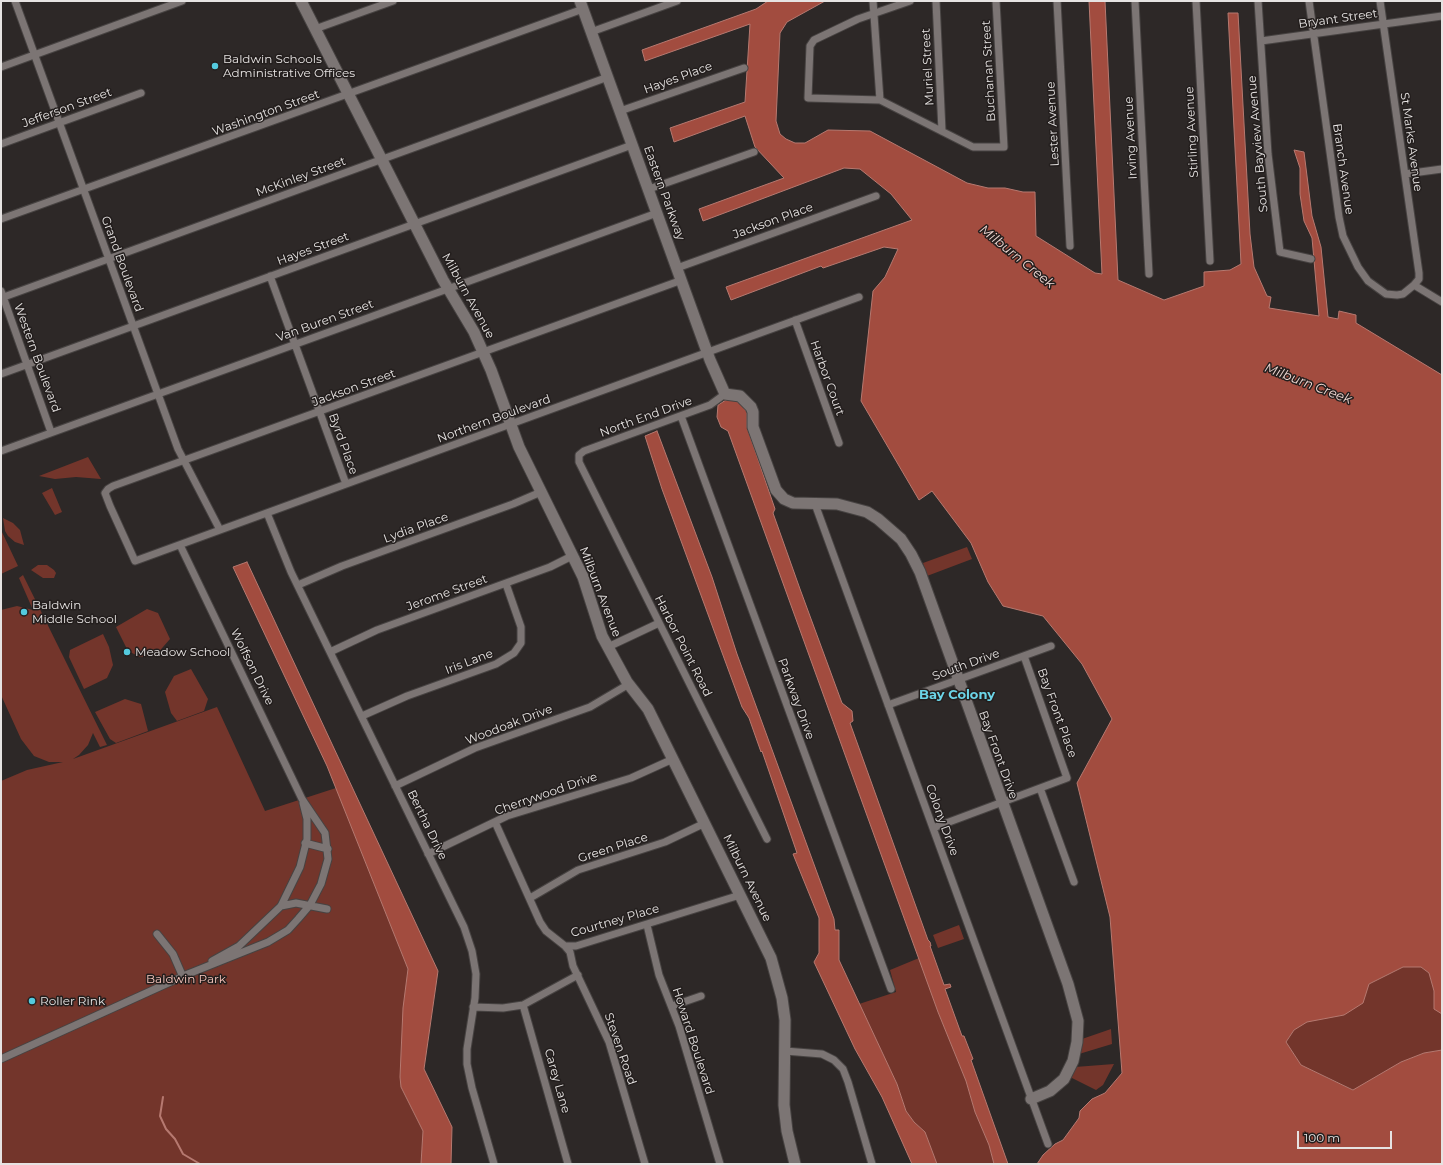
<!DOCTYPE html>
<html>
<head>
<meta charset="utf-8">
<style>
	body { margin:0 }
	#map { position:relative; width:1443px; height:1165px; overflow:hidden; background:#2d2827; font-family:Montserrat,sans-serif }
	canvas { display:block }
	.frame { position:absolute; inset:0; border:2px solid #e6e3e2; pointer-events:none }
	.scale { position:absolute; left:1297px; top:1131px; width:95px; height:18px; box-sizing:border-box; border:2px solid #e6e3e2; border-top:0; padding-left:5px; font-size:12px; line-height:14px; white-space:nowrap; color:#e6e3e2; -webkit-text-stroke:3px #231e1d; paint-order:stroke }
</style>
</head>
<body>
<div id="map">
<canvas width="1443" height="1165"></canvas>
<div class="frame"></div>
<div class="scale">100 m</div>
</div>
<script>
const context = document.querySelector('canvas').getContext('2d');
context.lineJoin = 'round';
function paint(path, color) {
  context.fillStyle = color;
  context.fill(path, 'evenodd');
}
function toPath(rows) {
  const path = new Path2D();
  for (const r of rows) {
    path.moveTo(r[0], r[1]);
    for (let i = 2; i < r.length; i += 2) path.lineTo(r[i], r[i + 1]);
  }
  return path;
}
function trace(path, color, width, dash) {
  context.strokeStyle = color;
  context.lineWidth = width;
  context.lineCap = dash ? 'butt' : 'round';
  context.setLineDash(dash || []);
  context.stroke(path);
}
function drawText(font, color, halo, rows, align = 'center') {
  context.font = font + ' Montserrat,sans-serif';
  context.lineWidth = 3;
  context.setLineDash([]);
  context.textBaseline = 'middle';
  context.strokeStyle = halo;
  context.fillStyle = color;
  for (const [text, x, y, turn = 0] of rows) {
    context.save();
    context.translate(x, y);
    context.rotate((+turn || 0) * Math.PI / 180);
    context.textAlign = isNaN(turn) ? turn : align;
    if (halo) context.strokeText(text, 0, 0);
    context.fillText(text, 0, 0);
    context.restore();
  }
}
paint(toPath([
	[88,457,101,479,76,477,55,479,39,476],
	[52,488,62,512,55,515,42,493],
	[3,518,13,523,20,530,24,545,15,542,8,536,5,531],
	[1,530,18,566,1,574],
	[967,547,972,559,927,576,923,563],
	[38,565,47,565,54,570,56,573,54,578,43,578,31,570],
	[23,575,107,745,100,747,93,733,88,745,79,755,73,759,217,707,265,811,336,788,408,969,403,1021,400,1077,401,1087,423,1131,421,1164,1,1164,1,781,27,770,63,762,49,762,34,756,21,739,1,695,1,610,17,606,33,610,19,578],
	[147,609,158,613,170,639,156,655,140,657,128,651,116,627],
	[103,634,109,647,113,665,107,678,84,689,69,657,70,650],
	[191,669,208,699,204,711,177,721,171,713,165,692,174,676],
	[125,699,141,704,148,731,116,743,110,739,95,712],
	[959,925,964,939,938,948,933,935],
	[919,958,938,1012,966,1081,975,1112,989,1145,994,1164,937,1164,925,1132,914,1122,906,1111,897,1084,859,1004,896,992,890,970],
	[1403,967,1421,967,1429,973,1434,991,1434,1008,1442,1014,1442,1050,1424,1053,1401,1062,1354,1090,1301,1065,1286,1042,1294,1030,1307,1021,1344,1015,1369,984],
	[1111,1029,1112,1044,1079,1054,1082,1039],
	[1114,1064,1103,1085,1096,1090,1070,1077,1075,1067]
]), '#73352b');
const water = toPath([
	[768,1,825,1,787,22,780,33,776,121,780,134,786,139,795,143,805,143,828,130,870,131,967,183,988,188,1005,188,1023,192,1035,192,1036,236,1095,273,1102,274,1089,1,1105,1,1118,280,1164,300,1204,286,1204,272,1230,270,1241,264,1228,13,1238,13,1250,234,1254,267,1267,296,1271,297,1269,308,1319,316,1312,238,1304,221,1300,194,1300,168,1294,150,1304,152,1312,216,1321,247,1328,317,1338,319,1339,311,1356,315,1356,323,1442,375,1442,1014,1434,1009,1434,991,1429,973,1421,967,1403,967,1369,984,1363,1003,1344,1015,1307,1022,1294,1030,1286,1042,1301,1065,1353,1090,1401,1062,1424,1053,1442,1050,1442,1164,1037,1164,1043,1155,1055,1144,1063,1140,1079,1118,1080,1111,1092,1099,1105,1093,1122,1073,1110,917,1077,783,1112,719,1082,664,1043,616,1003,606,988,582,971,543,932,491,919,500,861,401,873,291,885,277,898,249,884,247,823,268,821,266,731,300,726,287,912,220,891,194,860,169,844,168,703,221,699,209,784,178,755,147,745,116,674,142,670,128,745,102,750,24,645,61,642,50,756,9,768,1],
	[726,400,733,400,740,403,747,412,747,427,775,509,773,513,800,589,842,703,852,711,853,721,850,723,928,940,930,942,931,946,930,946,944,985,950,984,951,987,945,989,962,1036,964,1036,973,1059,971,1060,1008,1164,994,1164,989,1145,975,1112,966,1081,938,1012,728,431,721,427,717,417,718,405,726,400],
	[657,431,712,577,737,654,834,919,835,930,839,930,839,960,897,1084,906,1111,914,1122,925,1132,937,1164,912,1164,882,1097,855,1049,814,962,819,953,819,918,793,854,797,853,762,751,761,752,749,718,742,707,662,489,645,436,657,431],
	[247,562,438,971,424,1069,452,1127,451,1164,421,1164,423,1131,401,1087,400,1077,403,1008,408,969,327,766,233,567,247,562]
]);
paint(water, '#a24c3f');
trace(water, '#b67970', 1);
trace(toPath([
	[163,1097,160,1116,166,1129,175,1139,183,1154,200,1164]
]), '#b67970', 2);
const street = toPath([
	[15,1,178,449,220,530],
	[873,1,880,100],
	[910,1,858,19,814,40,810,46,808,98,880,100,973,147,1004,147,996,1],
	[936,1,942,131],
	[1057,1,1070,246],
	[1135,1,1149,274],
	[1196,1,1210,261],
	[1258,1,1268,154,1280,252,1311,259],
	[1309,1,1339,217,1343,236,1358,267,1368,281,1386,294,1397,295,1403,294,1414,285,1419,279,1419,273,1380,1],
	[315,29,393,1],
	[591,32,677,1],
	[1261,41,1442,16],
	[1,67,182,1],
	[620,111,744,68],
	[1,144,141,93],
	[1405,174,1442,169],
	[649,189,754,152],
	[1,219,583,9],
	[677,268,876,196],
	[270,276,346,484],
	[682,280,113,486,108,489,105,493,110,506,135,561,859,297],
	[1414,285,1442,302],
	[1,291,51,432],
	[1,298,608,77],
	[795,320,839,443],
	[1,374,632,145],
	[725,394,710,405,584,451,579,455,579,462,767,839],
	[681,416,891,989],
	[1,451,657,213],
	[815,504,1048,1144],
	[267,513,291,572,464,927,472,951,476,974,475,998,467,1049,467,1064,472,1088,494,1164],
	[298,585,342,566,513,504,541,492],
	[608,647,659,623],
	[330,652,377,630,550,567,572,556],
	[888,705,1051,646],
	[362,716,407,696,496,664,514,653,521,643,521,627,506,584],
	[395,786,475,748,590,707,629,684],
	[1040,788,1074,882],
	[495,822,540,922,546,931,565,946,576,946,740,895],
	[933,828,1067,778,1024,656],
	[305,843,328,849],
	[428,854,507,816,631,778,673,759],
	[530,898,578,870,665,842,705,823],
	[281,906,296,903,327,909],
	[647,925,659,975,679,1026,720,1164],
	[157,934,173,954,183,977],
	[565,946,570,952,573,966,609,1042,645,1164],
	[212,961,239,946,281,906,300,867,307,839,307,819,303,803],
	[523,1005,568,1164],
	[672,1006,701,996],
	[473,1007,503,1008,523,1005,578,975],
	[785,1051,822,1054,834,1060,843,1069,848,1082,872,1164],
	[1,1059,188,974,268,942,288,930,298,919,310,905,321,884,328,859,325,833,302,799,180,545]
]);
const secondary = toPath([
	[301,1,443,280,474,332,491,370,519,447,583,577,602,636,627,682,648,709,771,958,782,998,785,1020,784,1105,787,1131,795,1164],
	[580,1,710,360,725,394,740,396,751,407,753,412,753,427,776,490,784,499,793,503,837,504,867,512,878,519,901,539,911,554,920,572,1068,984,1078,1021,1077,1042,1073,1061,1064,1079,1050,1091,1031,1099]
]);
trace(street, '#474342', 9);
trace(secondary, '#474342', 13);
trace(street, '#7c7574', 7);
trace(secondary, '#7c7574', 11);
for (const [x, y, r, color] of [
	[215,66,4,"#54cade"],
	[24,612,4,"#54cade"],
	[127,652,4,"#54cade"],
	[32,1001,4,"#54cade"]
]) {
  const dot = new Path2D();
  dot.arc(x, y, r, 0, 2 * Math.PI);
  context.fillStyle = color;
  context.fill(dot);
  trace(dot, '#231e1d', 1.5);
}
drawText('12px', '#e6e3e2', '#231e1d', [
	["Bryant Street",1338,19,-8],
	["Muriel Street",928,67,-93],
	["Buchanan Street",989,71,-93],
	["Hayes Place",678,78,-20],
	["Jefferson Street",67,108,-20],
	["Washington Street",266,113,-20],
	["Lester Avenue",1053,124,-93],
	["Stirling Avenue",1192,132,-93],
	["Irving Avenue",1131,138,-93],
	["St Marks Avenue",1411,142,82],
	["South Bayview Avenue",1258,144,-95],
	["Branch Avenue",1343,169,82],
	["McKinley Street",301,177,-20],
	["Eastern Parkway",664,193,70],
	["Jackson Place",773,221,-20],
	["Hayes Street",313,249,-20],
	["Grand Boulevard",122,264,70],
	["Milburn Avenue",468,296,61],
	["Van Buren Street",325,321,-20],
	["Western Boulevard",37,358,70],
	["Harbor Court",827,378,70],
	["Jackson Street",354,388,-20],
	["North End Drive",646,417,-20],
	["Northern Boulevard",494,419,-20],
	["Byrd Place",343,444,70],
	["Lydia Place",416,528,-20],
	["Milburn Avenue",600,592,69],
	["Jerome Street",447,593,-20],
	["Harbor Point Road",683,646,63],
	["Iris Lane",469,662,-21],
	["South Drive",966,665,-20],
	["Wolfson Drive",252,667,64],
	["Parkway Drive",796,699,70],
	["Bay Front Place",1057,713,70],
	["Woodoak Drive",509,725,-21],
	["Bay Front Drive",998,755,70],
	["Cherrywood Drive",546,794,-19],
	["Colony Drive",942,820,70],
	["Bertha Drive",427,825,64],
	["Green Place",613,848,-18],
	["Milburn Avenue",747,878,64],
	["Courtney Place",615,921,-16],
	["Howard Boulevard",693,1041,72],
	["Steven Road",620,1049,71],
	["Carey Lane",557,1081,74]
]);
drawText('12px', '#e6e3e2', '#231e1d', [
	["Baldwin Schools",223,59],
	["Administrative Offices",223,73],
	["Baldwin",32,605],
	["Middle School",32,619],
	["Meadow School",135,652],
	["Roller Rink",40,1001]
], 'left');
drawText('12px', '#f9c7be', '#231e1d', [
	["Baldwin Park",186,979]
]);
drawText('italic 13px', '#f1d8d3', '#231e1d', [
	["Milburn Creek",1017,257,39],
	["Milburn Creek",1308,384,21]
]);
drawText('bold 13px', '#6cd4e7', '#231e1d', [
	["Bay Colony",957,695]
]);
</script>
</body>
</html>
